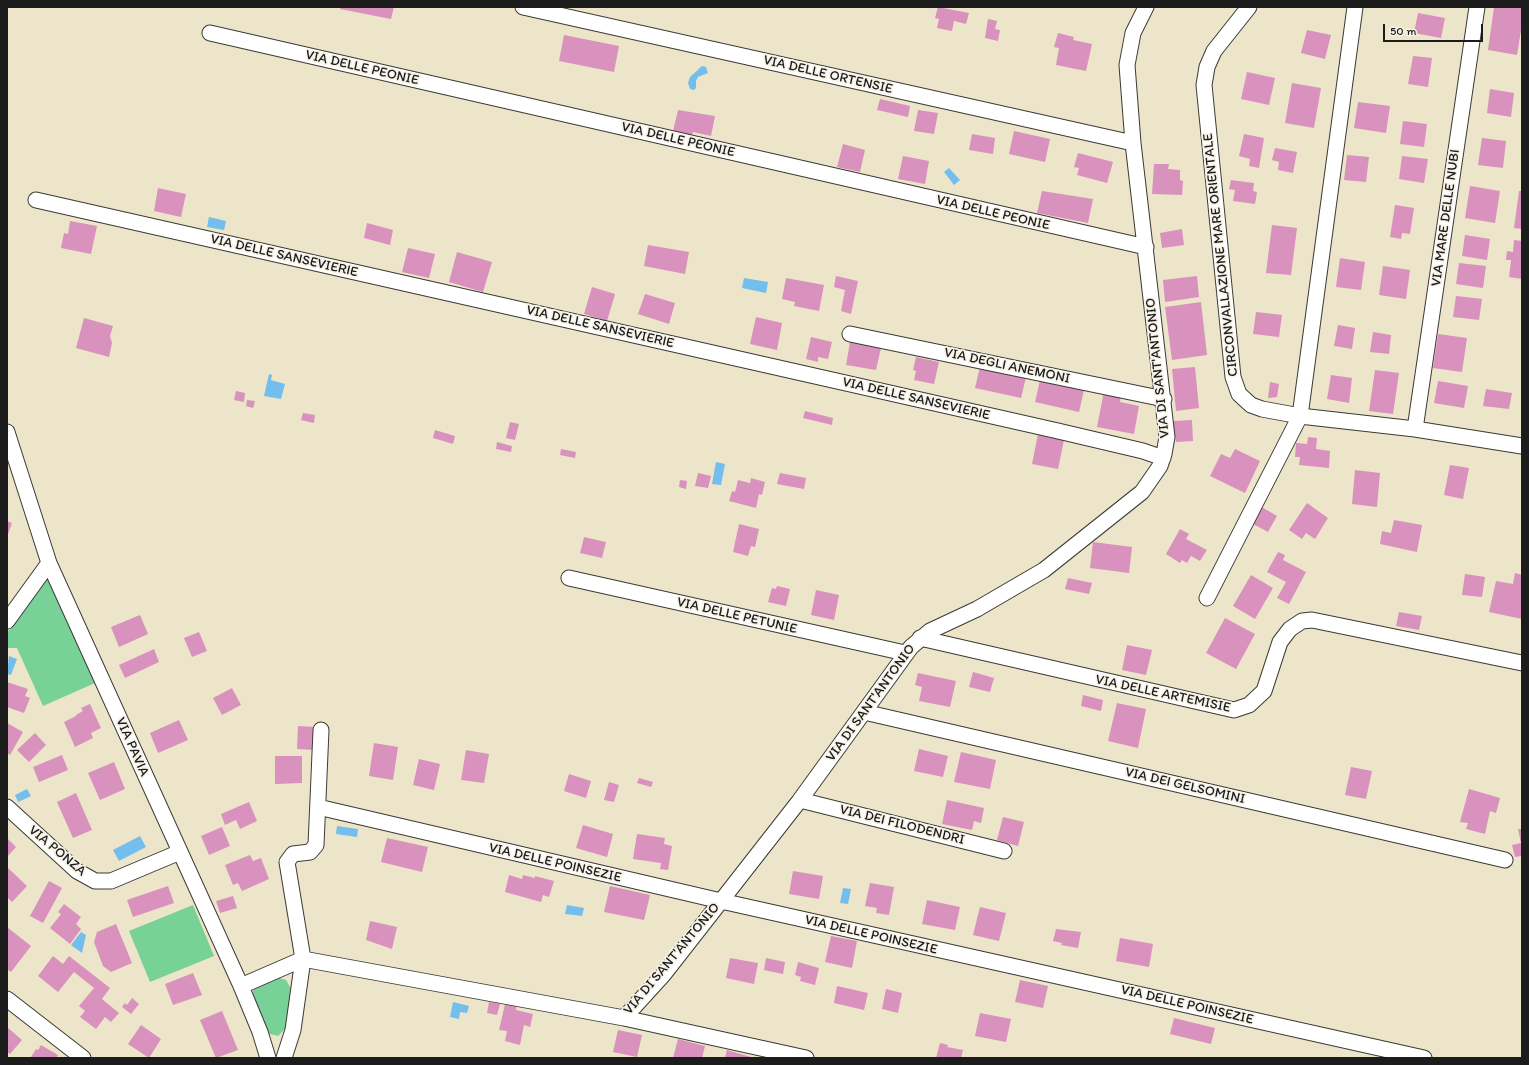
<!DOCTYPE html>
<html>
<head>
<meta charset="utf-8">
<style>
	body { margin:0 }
	#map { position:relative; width:1529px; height:1065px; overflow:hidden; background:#ede5c9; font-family:Itim,sans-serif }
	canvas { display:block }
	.frame { position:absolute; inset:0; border:8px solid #1c1c1c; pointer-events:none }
	.scale { position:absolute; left:1383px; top:24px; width:100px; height:18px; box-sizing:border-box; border:2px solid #1c1c1c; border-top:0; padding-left:5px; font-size:12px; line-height:14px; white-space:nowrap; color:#1c1c1c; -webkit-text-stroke:3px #f7f3e8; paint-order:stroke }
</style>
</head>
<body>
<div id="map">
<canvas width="1529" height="1065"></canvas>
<div class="frame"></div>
<div class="scale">50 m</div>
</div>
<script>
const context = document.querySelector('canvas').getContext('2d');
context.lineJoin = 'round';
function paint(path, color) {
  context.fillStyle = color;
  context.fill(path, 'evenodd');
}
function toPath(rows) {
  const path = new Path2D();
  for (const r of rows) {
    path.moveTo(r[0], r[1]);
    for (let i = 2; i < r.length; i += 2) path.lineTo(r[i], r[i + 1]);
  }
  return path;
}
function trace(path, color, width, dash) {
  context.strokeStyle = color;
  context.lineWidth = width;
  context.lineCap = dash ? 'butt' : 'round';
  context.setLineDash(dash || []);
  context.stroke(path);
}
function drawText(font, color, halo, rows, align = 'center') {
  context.font = font + ' Itim,sans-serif';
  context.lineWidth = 3.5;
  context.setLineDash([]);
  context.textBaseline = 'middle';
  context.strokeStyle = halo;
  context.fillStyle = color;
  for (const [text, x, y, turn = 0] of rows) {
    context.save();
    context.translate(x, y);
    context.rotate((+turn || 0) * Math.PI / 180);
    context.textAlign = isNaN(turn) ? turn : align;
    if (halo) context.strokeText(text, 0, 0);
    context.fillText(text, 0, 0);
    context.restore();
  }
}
paint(toPath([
	[48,576,95,683,43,706,17,648,7,648,7,633],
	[193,905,214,956,150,982,129,931],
	[277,977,286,980,294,994,288,1026,278,1036,266,1033,251,996,255,987]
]), '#78d197');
paint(toPath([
	[702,66,706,67,708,73,698,77,696,81,696,88,694,90,690,89,688,83,690,77],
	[949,168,960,180,954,185,944,172],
	[209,217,226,221,224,230,207,227],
	[744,278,768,282,766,293,742,288],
	[269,374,272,375,271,380,285,384,281,399,264,396],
	[716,462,725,464,721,485,712,484],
	[9,656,17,659,11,675,7,674],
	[27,789,31,796,18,802,15,795],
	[337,826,358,829,357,837,336,834],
	[140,836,146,847,119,861,113,850],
	[843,888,851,889,848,904,840,903],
	[567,905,584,908,582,916,565,914],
	[81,932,86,935,82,953,71,945],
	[453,1002,469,1006,467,1013,460,1012,459,1019,450,1017]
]), '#73beec');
paint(toPath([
	[341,7,394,7,391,19,340,9],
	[938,7,969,13,966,24,954,21,952,31,937,28,939,19,935,18],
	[1494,7,1522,7,1522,24,1517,55,1488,50],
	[1418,13,1445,18,1441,38,1414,33],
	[988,19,997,21,995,29,1000,30,998,41,985,38],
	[1307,30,1331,35,1325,59,1301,53],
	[1058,33,1074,37,1073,40,1092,44,1086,71,1056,65,1059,48,1054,47],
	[564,35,619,46,614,72,559,61],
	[1413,56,1432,58,1428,87,1408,84],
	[1247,72,1275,78,1269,105,1241,99],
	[1292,83,1321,88,1314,128,1285,123],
	[1490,89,1514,93,1511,117,1487,113],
	[880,99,910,106,908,117,877,110],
	[1358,102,1390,106,1386,133,1354,128],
	[678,110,715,116,711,136,693,132,692,135,673,131],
	[918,110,938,113,934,134,914,131],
	[1403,121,1427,124,1424,147,1400,144],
	[1014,131,1050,139,1045,162,1009,154],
	[972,134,995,138,993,154,969,150],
	[1244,134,1264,138,1259,168,1249,166,1250,159,1239,156],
	[1482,138,1506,141,1503,168,1478,165],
	[843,144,865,150,860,172,837,167],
	[1275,148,1297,152,1293,173,1278,170,1279,162,1272,160],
	[1078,153,1113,162,1107,183,1077,175,1079,168,1074,167],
	[1347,155,1369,157,1366,182,1344,180],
	[903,156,929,161,925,184,898,179],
	[1402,156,1428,159,1424,183,1399,179],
	[1154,164,1169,164,1168,169,1180,170,1180,180,1183,181,1182,195,1152,194],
	[1231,180,1254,183,1253,191,1257,192,1255,204,1233,201,1235,190,1229,189],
	[1470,186,1500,191,1495,223,1465,218],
	[158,188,186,194,181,217,154,211],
	[1042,191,1093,199,1088,223,1037,213],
	[1519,191,1522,191,1522,229,1514,228],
	[1395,205,1414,208,1410,234,1402,233,1401,239,1390,237],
	[70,221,97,226,91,254,61,248,64,233,68,234],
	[367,223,393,230,390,245,364,238],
	[1272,225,1297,228,1291,275,1266,273],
	[1182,229,1184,245,1162,248,1160,233],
	[1465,235,1490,239,1487,260,1462,256],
	[1514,240,1522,241,1522,279,1509,277,1511,260,1506,260,1507,251,1513,252],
	[648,245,689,252,685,274,644,266],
	[408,248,435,254,429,278,402,272],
	[457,252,492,262,483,292,449,282],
	[1340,258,1365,262,1361,290,1336,287],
	[1459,263,1486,266,1483,288,1456,284],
	[1383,266,1410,270,1406,299,1379,295],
	[836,276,858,281,851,314,841,311,845,290,834,287],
	[1197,276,1199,297,1165,302,1163,280],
	[786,278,824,285,819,311,794,306,795,302,782,299],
	[592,287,615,294,607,321,584,314],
	[645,294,675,303,669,324,638,314],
	[1456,296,1482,299,1479,320,1453,317],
	[1201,302,1207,355,1172,360,1165,307],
	[1256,312,1282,315,1279,337,1253,334],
	[756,317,782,323,777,350,750,344],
	[84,318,113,326,110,336,112,343,109,357,76,348],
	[1338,325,1355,328,1352,349,1334,346],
	[1373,332,1391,335,1389,354,1370,352],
	[1438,334,1467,338,1462,372,1433,368],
	[811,337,832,342,828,359,818,357,818,362,806,359],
	[850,342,881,348,876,370,846,365],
	[916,357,939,362,934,384,914,380,916,371,913,370],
	[980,367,1026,377,1021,398,975,388],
	[1195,367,1199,408,1176,411,1172,369],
	[1375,370,1399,373,1393,414,1369,411],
	[1331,375,1352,378,1349,403,1327,399],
	[1040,380,1084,390,1079,412,1035,402],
	[1438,381,1468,386,1464,408,1434,403],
	[1270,382,1279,384,1277,397,1268,398],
	[1486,389,1512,393,1509,409,1483,406],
	[236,391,245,393,244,402,234,400],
	[1104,391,1121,395,1120,402,1139,406,1134,434,1097,427],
	[247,400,255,401,253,408,246,406],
	[805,411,833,418,832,425,803,418],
	[303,413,315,415,314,423,301,420],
	[1192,420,1193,441,1176,442,1173,421],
	[510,422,519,424,515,440,506,438],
	[435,430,455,436,453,444,433,438],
	[1038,434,1064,440,1058,469,1032,464],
	[1308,437,1317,438,1316,449,1330,451,1329,468,1299,465,1300,457,1295,457,1296,443,1307,444],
	[497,442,512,446,511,452,496,449],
	[561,449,576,452,575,458,560,455],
	[1235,449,1260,461,1245,493,1210,476,1221,454,1230,458],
	[1450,465,1469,468,1463,499,1444,495],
	[1355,470,1380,473,1377,507,1352,504],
	[698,473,711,476,708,488,695,486],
	[780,473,806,478,804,489,777,484],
	[751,478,765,482,762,495,759,494,756,508,729,501,732,491,735,492,738,480,750,483],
	[680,480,687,481,686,489,679,487],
	[1307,503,1328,518,1315,539,1306,533,1302,539,1289,530],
	[1260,506,1277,516,1268,532,1251,523],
	[1394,520,1422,525,1417,552,1380,544,1382,531,1391,533],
	[7,521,12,523,7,537],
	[739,524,759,529,755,547,751,546,748,556,733,552],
	[1180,529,1189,534,1186,539,1207,550,1200,561,1191,556,1187,563,1182,560,1180,563,1166,554],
	[584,537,606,542,602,558,580,553],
	[1093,542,1132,547,1129,573,1090,568],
	[1278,552,1285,555,1283,560,1306,572,1289,604,1277,598,1286,582,1267,572],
	[1515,573,1522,575,1522,619,1489,612,1496,581,1513,584],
	[1465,574,1485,577,1482,597,1462,595],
	[1251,575,1273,588,1255,619,1233,606],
	[1068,578,1092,583,1089,594,1065,589],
	[777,586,790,589,786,606,768,602,772,588,776,589],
	[816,590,839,595,834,620,811,615],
	[1399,612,1422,616,1419,630,1396,626],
	[140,615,148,634,119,647,111,627],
	[1225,618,1255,634,1236,669,1206,653],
	[199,632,207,651,192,657,184,638],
	[1127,645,1152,650,1146,675,1122,670],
	[154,649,159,662,125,678,119,665],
	[973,672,994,678,990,692,969,687],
	[918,673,956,681,950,707,919,701,922,687,915,685],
	[7,682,28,689,25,696,30,698,24,713,7,707],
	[232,688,241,705,222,715,213,698],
	[1083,695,1103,700,1101,711,1081,706],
	[1117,703,1146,709,1138,748,1108,741],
	[90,704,101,728,91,733,93,738,75,747,64,722,76,716,76,715,83,711,81,708],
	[179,720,188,740,158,753,150,733],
	[7,723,23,732,10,755,7,753],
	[298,726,316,727,315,750,297,749],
	[35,733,46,745,29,762,17,750],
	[374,743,398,747,393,780,369,776],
	[919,749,948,756,943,777,914,771],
	[466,750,489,754,484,783,461,780],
	[961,752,996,760,990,789,954,782],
	[62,755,68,770,39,782,33,767],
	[275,756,302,756,302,783,275,784],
	[419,759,440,764,434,790,413,785],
	[114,762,125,789,100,800,88,773],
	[1351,767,1372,771,1366,799,1345,795],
	[569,774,591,781,586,798,564,791],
	[639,778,653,782,651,787,637,783],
	[609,782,619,785,614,802,604,800],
	[1469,789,1500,798,1496,813,1490,811,1485,834,1466,829,1468,823,1460,822],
	[76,793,92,830,73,838,57,802],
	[947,800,984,808,981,823,974,821,972,830,942,824],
	[249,802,257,821,240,829,236,820,225,825,221,814],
	[1003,817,1024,822,1018,846,997,840],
	[583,825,613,834,607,857,576,848],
	[222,827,230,846,209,855,201,836],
	[1518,829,1522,829,1522,856,1515,857,1512,845,1521,843],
	[637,834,665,838,664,844,672,846,668,870,660,869,661,863,633,859],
	[7,838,16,847,7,857],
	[387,838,428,847,422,872,381,862],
	[250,855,253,861,261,858,269,879,242,891,238,883,233,885,225,865],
	[7,867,27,886,12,902,7,897],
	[793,871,823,876,819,899,789,894],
	[509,875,522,879,523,875,535,878,535,876,554,881,549,897,543,895,541,902,505,892],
	[49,881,62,888,43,923,30,916],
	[870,883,894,887,889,915,876,913,877,908,865,906],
	[168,886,174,903,133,917,127,900],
	[610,886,650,895,644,920,604,912],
	[233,896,237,908,220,913,216,901],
	[927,900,960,907,955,930,922,924],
	[64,904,81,917,76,924,81,929,70,944,50,928,61,914,58,912],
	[980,907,1006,913,999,941,973,935],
	[370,921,397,927,392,949,366,940],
	[116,924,132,963,111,972,103,966,94,942,97,932],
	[7,927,31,946,11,972,7,969],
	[1056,929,1081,932,1078,948,1061,945,1062,943,1053,941],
	[831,936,857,941,852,968,825,962],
	[1120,938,1153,944,1149,967,1116,961],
	[53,956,63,964,69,956,110,988,102,999,119,1013,111,1022,105,1017,96,1029,80,1017,85,1011,79,1006,94,988,74,972,58,992,38,976],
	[730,958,758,963,754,984,726,978],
	[766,958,785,962,783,974,764,970],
	[798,962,819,968,815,985,800,981,801,977,795,975],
	[193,973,202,995,173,1005,165,984],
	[1020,980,1048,986,1043,1008,1015,1002],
	[837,986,868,993,864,1010,834,1003],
	[886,989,902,993,898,1013,882,1009],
	[132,998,139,1004,131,1014,122,1007,125,1003,127,1005],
	[506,1000,517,1002,516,1010,533,1014,530,1027,524,1025,520,1045,505,1041,507,1031,499,1030],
	[489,1002,500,1004,497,1015,487,1013],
	[222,1011,238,1050,216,1058,200,1020],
	[980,1013,1011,1019,1006,1042,975,1036],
	[1174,1018,1215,1028,1211,1044,1170,1034],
	[141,1025,161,1039,149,1058,128,1044],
	[7,1027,22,1040,10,1054,7,1052],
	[618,1030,642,1035,637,1057,613,1052],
	[678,1039,705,1046,702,1058,673,1058],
	[940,1043,948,1045,947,1047,963,1050,961,1058,936,1058],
	[41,1045,58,1055,56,1058,31,1057,36,1049,38,1050],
	[727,1050,751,1057,750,1058,725,1058]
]), '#d892bd');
const street = toPath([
	[523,7,1133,143],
	[1249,7,1214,51,1207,67,1204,85,1233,377,1239,394,1251,405,1262,409,1300,416,1415,429,1522,446],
	[210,33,1146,247],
	[36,200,1058,431,1143,451,1163,458],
	[850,334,1164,399],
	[1415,429,1477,7],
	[7,432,49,563,241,986,260,1032,268,1058],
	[569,578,905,653],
	[1207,598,1300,416,1355,7],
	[7,621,49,563],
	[920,638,1234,710,1249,705,1264,691,1280,642,1290,629,1302,621,1312,620,1522,663],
	[864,712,1505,860],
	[800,800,1004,851],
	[7,807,77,871,95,881,111,881,180,852],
	[318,807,721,901,1424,1058],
	[303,959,624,1018,664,974,800,800,911,647,930,631,977,609,1044,570,1142,492,1160,466,1164,454,1167,437,1133,143,1127,65,1133,33,1146,7],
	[241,986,303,959],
	[7,999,83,1058],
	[624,1018,806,1058],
	[284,1058,293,1030,303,959,287,862,293,854,310,852,316,845,321,730]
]);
trace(street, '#3b3a36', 17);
trace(street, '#fff', 15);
drawText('14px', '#1c1c1c', '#f7f3e8', [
	["VIA DELLE PEONIE",362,68,13],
	["VIA DELLE ORTENSIE",828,75,13],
	["VIA DELLE PEONIE",678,140,13],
	["VIA DELLE PEONIE",993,213,13],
	["VIA MARE DELLE NUBI",1446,218,-82],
	["CIRCONVALLAZIONE MARE ORIENTALE",1221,255,-96],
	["VIA DELLE SANSEVIERIE",284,256,13],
	["VIA DELLE SANSEVIERIE",600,327,13],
	["VIA DEGLI ANEMONI",1007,366,12],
	["VIA DI SANT'ANTONIO",1158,368,-96],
	["VIA DELLE SANSEVIERIE",916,399,13],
	["VIA DELLE PETUNIE",737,616,13],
	["VIA DELLE ARTEMISIE",1163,694,12],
	["VIA DI SANT'ANTONIO",871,703,-54],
	["VIA PAVIA",132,747,66],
	["VIA DEI GELSOMINI",1185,786,13],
	["VIA DEI FILODENDRI",902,825,14],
	["VIA PONZA",57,851,40],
	["VIA DELLE POINSEZIE",555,863,13],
	["VIA DELLE POINSEZIE",871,935,13],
	["VIA DI SANT'ANTONIO",672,959,-50],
	["VIA DELLE POINSEZIE",1187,1005,13]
]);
</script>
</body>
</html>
